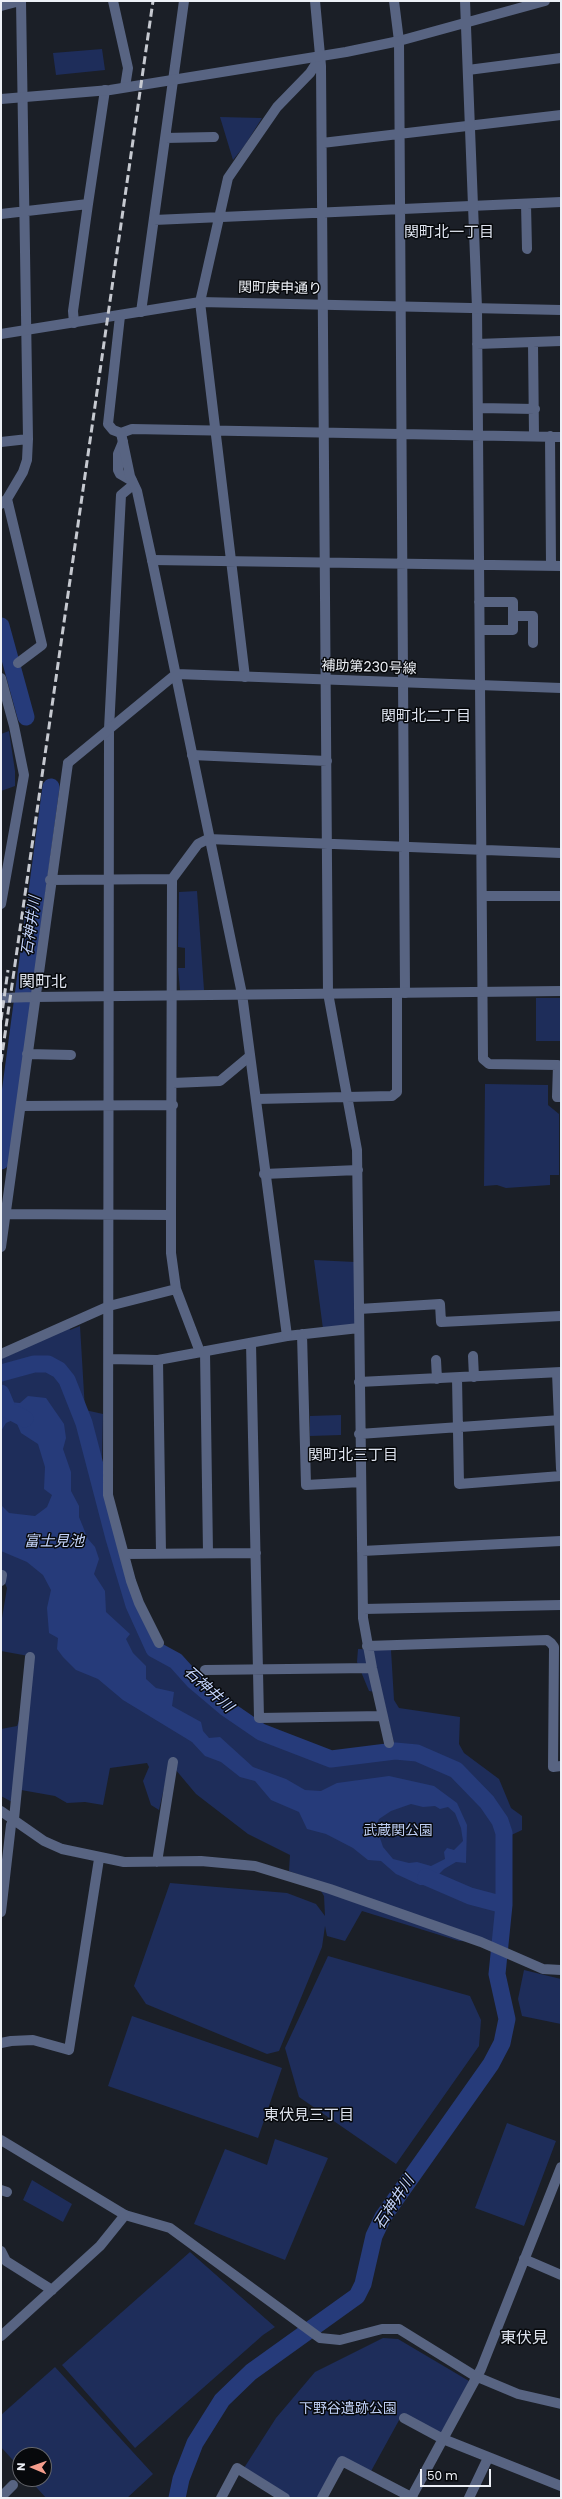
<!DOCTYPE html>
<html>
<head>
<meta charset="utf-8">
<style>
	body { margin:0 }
	#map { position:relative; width:562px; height:2499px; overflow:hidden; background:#1b1f27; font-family:Poppins,sans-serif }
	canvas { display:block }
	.frame { position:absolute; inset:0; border:2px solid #edf0f6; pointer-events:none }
	.north { position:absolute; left:12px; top:2447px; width:40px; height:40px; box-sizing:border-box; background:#07090c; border:1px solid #63656a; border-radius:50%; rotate:272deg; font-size:11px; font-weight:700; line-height:16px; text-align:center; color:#edf0f6 }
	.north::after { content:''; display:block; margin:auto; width:14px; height:18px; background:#f49d8c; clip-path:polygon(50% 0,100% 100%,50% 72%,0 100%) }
	.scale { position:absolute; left:420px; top:2469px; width:71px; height:18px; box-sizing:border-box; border:2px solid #edf0f6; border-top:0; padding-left:5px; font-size:12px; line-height:14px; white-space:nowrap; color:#edf0f6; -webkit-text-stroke:3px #07090c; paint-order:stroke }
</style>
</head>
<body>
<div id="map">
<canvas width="562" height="2499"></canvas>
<div class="frame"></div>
<div class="north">N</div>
<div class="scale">50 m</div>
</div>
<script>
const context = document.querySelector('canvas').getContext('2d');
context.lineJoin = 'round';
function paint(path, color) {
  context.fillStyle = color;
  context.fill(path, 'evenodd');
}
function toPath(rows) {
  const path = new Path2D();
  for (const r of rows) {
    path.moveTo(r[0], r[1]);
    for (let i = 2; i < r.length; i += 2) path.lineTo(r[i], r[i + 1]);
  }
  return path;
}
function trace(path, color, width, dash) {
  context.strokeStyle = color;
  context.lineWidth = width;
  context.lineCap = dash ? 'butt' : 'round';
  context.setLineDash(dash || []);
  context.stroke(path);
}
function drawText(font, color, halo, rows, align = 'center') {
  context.font = font + ' Poppins,"Noto Sans JP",sans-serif';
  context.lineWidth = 3;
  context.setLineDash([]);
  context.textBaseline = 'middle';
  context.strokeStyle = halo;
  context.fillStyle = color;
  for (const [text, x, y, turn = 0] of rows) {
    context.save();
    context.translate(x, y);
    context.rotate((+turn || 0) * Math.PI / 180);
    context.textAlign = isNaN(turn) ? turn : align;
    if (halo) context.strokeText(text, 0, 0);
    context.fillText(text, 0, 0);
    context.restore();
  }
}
paint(toPath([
	[102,49,105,70,56,75,53,53],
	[220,117,262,118,245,145,233,160],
	[9,731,15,771,15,786,1,791,1,734],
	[197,891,204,990,180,990,178,968,185,968,185,948,178,947,179,892],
	[536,998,561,998,561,1041,536,1041],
	[485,1084,548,1085,548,1105,559,1114,559,1175,550,1175,550,1185,506,1188,497,1185,484,1186],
	[314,1260,355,1262,355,1325,323,1329],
	[80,1326,85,1410,103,1414,101,1503,132,1611,154,1653,174,1664,188,1679,255,1733,328,1761,372,1758,396,1751,382,1693,369,1691,357,1662,358,1649,391,1650,394,1700,399,1708,460,1717,459,1744,464,1753,499,1779,511,1808,522,1816,522,1830,501,1840,497,1942,459,1941,362,1911,345,1941,327,1936,325,1926,322,1947,279,2051,267,2054,146,2004,134,1986,170,1883,287,1893,316,1904,325,1916,324,1896,314,1880,289,1871,290,1855,248,1834,196,1794,175,1769,168,1770,159,1810,151,1805,143,1781,149,1767,147,1763,110,1768,103,1805,85,1802,67,1803,55,1796,21,1790,12,1802,1,1796,1,1729,17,1726,31,1689,34,1657,1,1651,1,1624,7,1588,1,1574,1,1359,70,1327,70,1330],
	[341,1415,341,1435,310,1436,310,1416],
	[328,1956,470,1996,481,2020,479,2046,396,2164,299,2097,285,2048],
	[524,1970,561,1979,561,2024,522,2016,518,1999],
	[132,2016,282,2068,258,2138,108,2086],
	[507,2123,556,2141,524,2226,475,2208],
	[275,2139,328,2158,285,2260,194,2224,225,2149,267,2165],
	[32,2180,72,2204,63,2222,23,2200],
	[190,2252,275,2327,263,2335,135,2448,62,2365],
	[383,2338,398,2339,469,2381,442,2436,403,2413,370,2473,342,2458,319,2498,291,2498,244,2468,276,2418,315,2372],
	[55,2367,153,2474,127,2498,46,2498,29,2479,44,2479,44,2455,20,2455,20,2468,1,2447,1,2415]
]), '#1e2d5a');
paint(toPath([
	[28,1396,46,1398,64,1424,66,1438,63,1449,71,1472,71,1491,79,1506,79,1517,88,1539,95,1547,99,1559,94,1574,105,1591,106,1612,130,1634,126,1639,133,1653,146,1666,146,1679,156,1688,174,1692,172,1706,201,1722,203,1731,209,1738,220,1737,253,1767,286,1779,305,1790,321,1791,337,1783,389,1776,434,1786,457,1803,467,1825,466,1863,456,1862,444,1869,428,1885,420,1885,396,1874,381,1861,368,1860,353,1848,326,1834,307,1829,299,1812,271,1800,255,1781,240,1777,221,1762,205,1756,192,1742,123,1700,98,1679,76,1670,63,1657,57,1649,58,1638,49,1633,47,1608,51,1590,43,1575,27,1562,1,1551,1,1505,9,1513,35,1516,47,1507,52,1495,44,1489,45,1467,38,1444,21,1433,15,1419,6,1423,1,1431,1,1411,10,1402,20,1403],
	[411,1804,423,1807,435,1806,440,1809,448,1807,455,1813,461,1828,463,1841,454,1850,447,1848,444,1852,445,1859,431,1866,417,1862,409,1863,393,1859,383,1847,376,1826,379,1819,391,1811]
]), '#263b7a');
trace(toPath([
	[1,626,26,717],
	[1,1161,51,787],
	[1,1373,34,1364,48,1364,59,1370,67,1380,84,1423,114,1538,134,1605,154,1649,176,1661,194,1681,226,1708,261,1732,331,1759,395,1751,417,1753,456,1770,487,1802,500,1821,504,1833,504,1905,497,1974,507,2019,502,2043,491,2064,383,2217,374,2236,363,2284,357,2296,251,2372,222,2400,195,2443,181,2479,177,2498],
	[1,1393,8,1410,25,1419],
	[426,1877,470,1896,504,1905]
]), '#263b7a', 17);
trace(toPath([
	[113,1,128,68,125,87],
	[315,1,321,66,328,993,357,1150,363,1618,372,1668,389,1743],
	[394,1,399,41,405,993],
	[1,6,20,1],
	[468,70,561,58],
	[165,138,214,137],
	[322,143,561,115],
	[526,204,527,249],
	[1,214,88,204],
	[154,220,561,202],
	[477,308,483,1059,489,1064,558,1065,557,1097,561,1097],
	[141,312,184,1],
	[120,316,108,424,113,430,121,433,132,429,561,437],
	[74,323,73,311,88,204,105,90],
	[533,343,534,436],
	[477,344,561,341],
	[479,408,535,409],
	[550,436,551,566],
	[1,442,28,439],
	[123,442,118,454,118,470,120,474,132,481],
	[133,485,121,495,109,729,108,1495,131,1581,139,1603,159,1643],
	[7,499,42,645,18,663],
	[1,504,7,499,23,472,27,460,28,439,21,1],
	[152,560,561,566],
	[479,602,513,602,513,630,480,630],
	[513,616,533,616,533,643],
	[245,677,200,302,228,178,277,107,310,73,321,56],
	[1,678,14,726,24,775,1,904],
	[192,755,327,761],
	[50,880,172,879],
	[482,896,561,896],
	[1,998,34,997],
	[27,1054,71,1055],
	[173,1083,220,1081,250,1056],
	[256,1099,392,1096,397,1092,397,993],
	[21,1106,173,1105],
	[264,1174,358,1170],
	[6,1214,171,1215,172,879,198,844,208,839,561,853],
	[171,1215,171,1253,176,1289,200,1352],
	[1,1247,68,763],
	[359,1309,440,1304,441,1322,561,1316],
	[302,1334,306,1485,361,1482],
	[251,1343,259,1718,383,1716],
	[205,1351,208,1553],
	[1,1354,109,1306,176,1289],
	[473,1356,474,1377],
	[109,1359,158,1360,287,1336,359,1328],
	[158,1360,161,1553],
	[436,1360,437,1379],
	[557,1373,561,1469],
	[457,1378,459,1484,561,1476],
	[359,1382,561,1372],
	[359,1434,561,1420],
	[362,1551,561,1541],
	[124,1554,256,1553],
	[1,1581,2,1575],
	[363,1609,561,1605],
	[367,1646,547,1640,551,1643,554,1647,553,1767,561,1766],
	[205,1670,372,1668],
	[1,1811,44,1841,62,1849,124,1862,201,1861,255,1866,330,1889,481,1942,543,1969,561,1970],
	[157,1862,173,1762],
	[1,1912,11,1825,14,1819,30,1657],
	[1,2043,11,2041,33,2040,69,2050,99,1859],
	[1,2190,7,2192],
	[1,2251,6,2261,52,2290],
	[524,2259,561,2275],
	[1,2336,100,2246,125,2215,170,2228,320,2338,340,2340,382,2329,399,2329,475,2376,518,2394,561,2404],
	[404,2418,443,2439,561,2486],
	[1,2497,13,2485],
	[221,2498,237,2468,285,2498],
	[322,2498,342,2461,413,2498],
	[411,2498,481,2369,561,2167],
	[469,2498,488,2458]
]), '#586482', 10);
trace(toPath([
	[465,1,477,308],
	[1,99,110,90,346,52,399,41,545,1],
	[1,334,200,302,561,310],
	[121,433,130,476,137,491,152,560,242,994,287,1336],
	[68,763,176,674,561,688],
	[34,997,561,991],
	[1,2140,125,2215]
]), '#586482', 10);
trace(toPath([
	[1,1020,8,970],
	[1,1062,153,1]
]), '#c6c9d0', 3, [8, 4]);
drawText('14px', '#edf0f6', '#07090c', [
	["関町庚申通り",280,289,1],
	["補助第230号線",369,668,2]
]);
drawText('14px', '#bdcdf3', '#07090c', [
	["武蔵関公園",398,1831],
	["下野谷遺跡公園",348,2409]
]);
drawText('15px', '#dee3ee', '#07090c', [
	["関町北一丁目",449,233],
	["関町北二丁目",426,717],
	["関町北三丁目",353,1456],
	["東伏見三丁目",309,2116]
]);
drawText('italic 15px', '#c5d5fc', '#07090c', [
	["石神井川",32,926,-82],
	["富士見池",54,1542],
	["石神井川",208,1690,42],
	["石神井川",395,2203,-57]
]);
drawText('16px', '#dee3ee', '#07090c', [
	["関町北",43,983],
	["東伏見",524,2339]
]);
</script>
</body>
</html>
